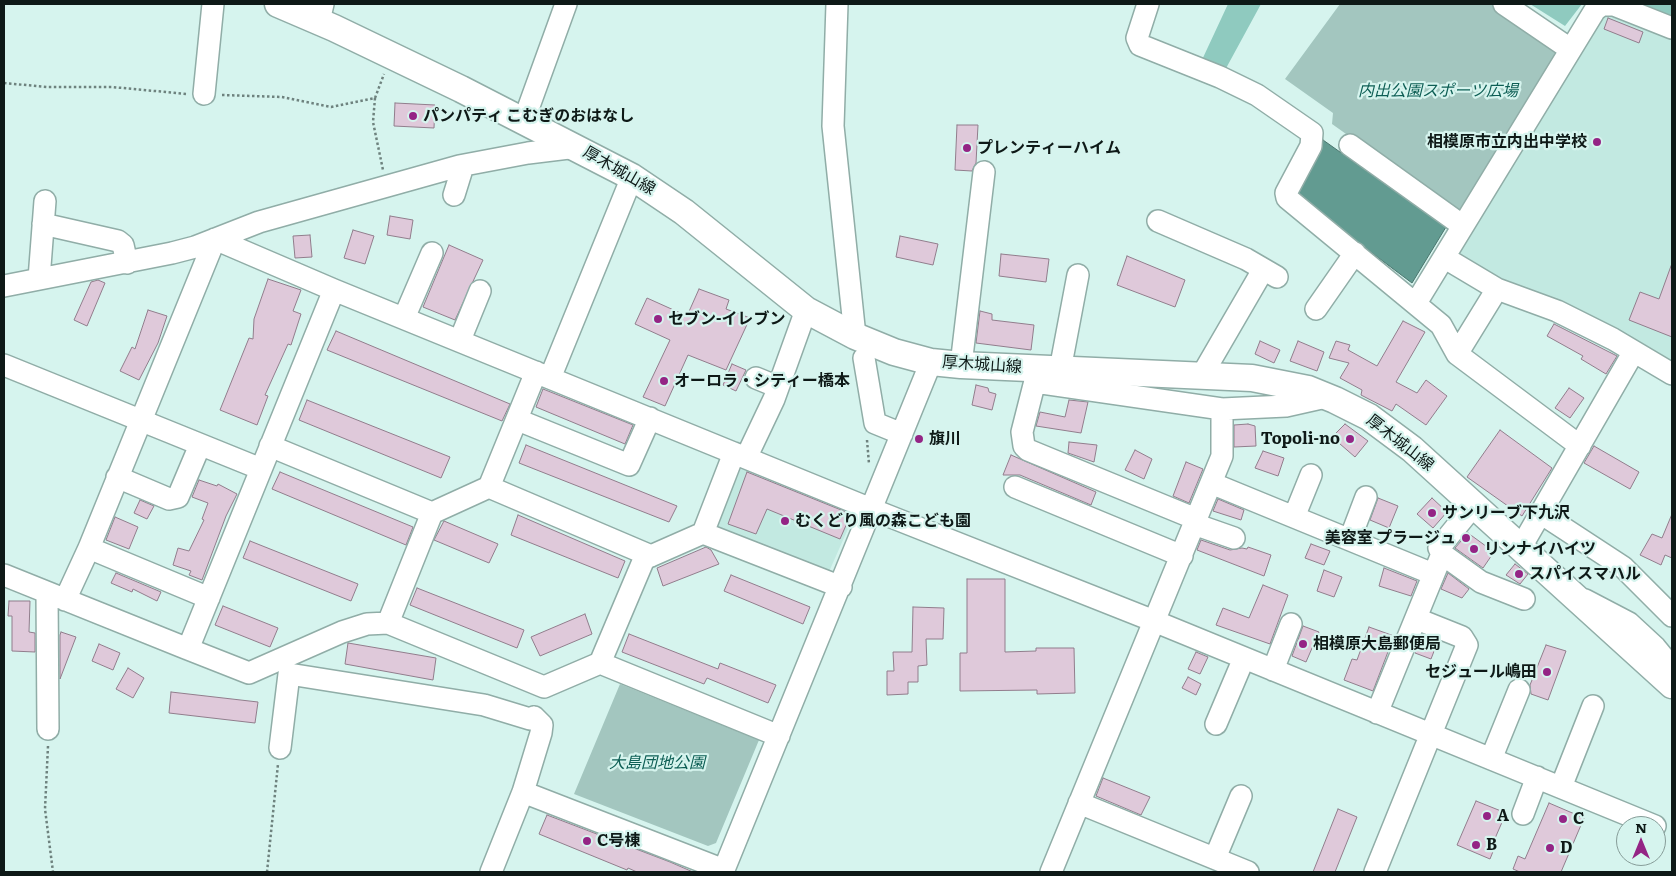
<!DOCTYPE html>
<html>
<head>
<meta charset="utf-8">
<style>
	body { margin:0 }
	#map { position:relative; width:1676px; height:876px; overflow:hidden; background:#d6f4ee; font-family:Literata,serif }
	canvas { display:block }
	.frame { position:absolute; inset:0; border:5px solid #0e1917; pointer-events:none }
	.north { position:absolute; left:1616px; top:816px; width:50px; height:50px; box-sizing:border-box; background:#d6f4ee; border:1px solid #869c98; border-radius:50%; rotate:0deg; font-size:14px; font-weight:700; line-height:20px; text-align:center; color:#0e1917 }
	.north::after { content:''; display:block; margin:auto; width:18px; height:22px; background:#942485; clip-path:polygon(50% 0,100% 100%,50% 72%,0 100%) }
</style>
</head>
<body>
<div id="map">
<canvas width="1676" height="876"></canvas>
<div class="frame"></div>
<div class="north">N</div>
</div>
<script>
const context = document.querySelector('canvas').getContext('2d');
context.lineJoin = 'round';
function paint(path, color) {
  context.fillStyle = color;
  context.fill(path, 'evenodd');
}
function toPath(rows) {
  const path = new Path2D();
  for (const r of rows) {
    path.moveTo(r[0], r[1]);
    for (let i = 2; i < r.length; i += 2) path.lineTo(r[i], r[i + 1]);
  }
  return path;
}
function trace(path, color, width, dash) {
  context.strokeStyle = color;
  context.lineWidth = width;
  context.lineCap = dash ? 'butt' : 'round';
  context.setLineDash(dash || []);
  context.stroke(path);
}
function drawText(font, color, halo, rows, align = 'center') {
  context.font = font + ' Literata,"Noto Sans JP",serif';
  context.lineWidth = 4.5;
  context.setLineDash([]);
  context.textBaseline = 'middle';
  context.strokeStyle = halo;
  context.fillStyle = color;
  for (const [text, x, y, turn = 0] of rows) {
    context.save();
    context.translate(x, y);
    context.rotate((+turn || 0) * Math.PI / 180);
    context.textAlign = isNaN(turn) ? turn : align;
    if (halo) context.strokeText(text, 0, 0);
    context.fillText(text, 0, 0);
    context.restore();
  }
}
paint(toPath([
	[1601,11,1672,34,1672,366,1496,282,1457,256],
	[742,466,855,513,828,574,715,529]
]), '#c2e9e1');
paint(toPath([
	[1340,4,1495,4,1565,53,1463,217,1332,124,1333,113,1285,79],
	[620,684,759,740,716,843,708,846,574,794]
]), '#a3c6bf');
paint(toPath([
	[1228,4,1261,4,1224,72,1201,62],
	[1530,4,1582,4,1565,26],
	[1625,4,1672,4,1672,22]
]), '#8fcabf');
const water = toPath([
	[1323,140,1446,227,1412,283,1296,196,1296,191,1323,140]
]);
paint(water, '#629b91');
trace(water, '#49746c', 1);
const building = toPath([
	[1608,18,1643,32,1639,43,1604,29,1608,18],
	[395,103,435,105,434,128,394,126,395,103],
	[957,125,978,125,976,163,972,171,955,170,957,125],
	[390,216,413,220,410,239,387,235,390,216],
	[353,230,374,236,365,264,344,258,353,230],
	[310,235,312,257,295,258,293,236,310,235],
	[900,236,938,244,933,265,896,257,900,236],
	[449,245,483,260,455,320,423,307,449,245],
	[1001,254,1049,259,1046,282,999,276,1001,254],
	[1127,256,1185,280,1175,307,1117,285,1127,256],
	[1671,266,1672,266,1672,337,1629,320,1640,292,1659,299,1671,266],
	[268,279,301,290,293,311,301,314,291,345,288,344,265,395,268,396,257,425,220,410,249,338,253,339,254,319,268,279],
	[98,280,105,283,87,326,74,320,91,282,98,280],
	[699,289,729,300,726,309,750,318,726,370,688,355,665,406,643,397,670,340,635,324,647,298,687,316,699,289],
	[148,310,167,316,158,343,139,380,120,371,132,347,135,349,148,310],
	[980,311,992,314,992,320,1034,325,1031,350,976,343,980,311],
	[1403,321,1425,332,1396,382,1417,393,1426,380,1447,396,1426,425,1396,404,1392,411,1361,395,1362,390,1340,378,1349,363,1329,358,1336,341,1350,345,1348,350,1377,366,1403,321],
	[1554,324,1617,356,1606,374,1581,359,1583,356,1547,336,1554,324],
	[336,331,510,404,502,421,327,350,336,331],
	[1260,341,1280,350,1274,363,1255,354,1260,341],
	[1298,341,1324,352,1317,371,1290,361,1298,341],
	[732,364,746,370,736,391,723,385,732,364],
	[976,385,988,388,989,392,996,394,992,410,972,405,976,385],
	[1569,388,1584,398,1570,418,1555,408,1569,388],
	[543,389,633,425,625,444,536,407,543,389],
	[307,400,450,457,441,478,299,420,307,400],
	[1069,400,1088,402,1081,433,1036,426,1040,412,1065,417,1069,400],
	[1248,424,1255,426,1256,446,1234,447,1234,425,1248,424],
	[1345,424,1368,441,1355,457,1332,437,1345,424],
	[1500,430,1552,468,1522,516,1467,477,1500,430],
	[1069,442,1097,445,1094,462,1068,453,1069,442],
	[526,445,677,506,669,522,519,463,526,445],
	[1594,446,1639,472,1630,489,1584,463,1594,446],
	[1135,450,1152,459,1144,479,1125,470,1135,450],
	[1263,451,1284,458,1278,476,1255,468,1263,451],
	[1011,455,1096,492,1091,505,1020,475,1003,475,1011,455],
	[1186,462,1203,469,1189,503,1173,496,1186,462],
	[280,472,413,527,406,545,272,489,280,472],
	[747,472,851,514,840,539,767,509,756,534,728,524,747,472],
	[199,480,217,486,218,484,237,494,226,516,202,580,189,575,191,571,173,565,178,548,189,551,204,520,202,519,208,503,192,497,199,480],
	[1378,498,1398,506,1389,528,1370,520,1378,498],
	[1432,498,1447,512,1433,528,1417,514,1432,498],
	[1218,499,1244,510,1241,520,1213,511,1218,499],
	[140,500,154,506,147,519,134,513,140,500],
	[1672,514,1672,558,1665,555,1661,565,1640,555,1652,534,1662,538,1672,514],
	[518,515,625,561,618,578,511,535,518,515],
	[115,517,138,527,129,549,106,540,115,517],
	[444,521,498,544,489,563,434,540,444,521],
	[1468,533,1494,552,1483,568,1455,548,1468,533],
	[1201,540,1230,550,1242,548,1247,549,1248,547,1271,555,1264,576,1197,550,1201,540],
	[250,541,358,584,351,601,243,558,250,541],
	[1311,544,1330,551,1324,565,1305,558,1311,544],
	[706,547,711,550,719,564,663,586,657,568,706,547],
	[1515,564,1528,574,1520,584,1506,575,1515,564],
	[1384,568,1417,581,1411,596,1379,586,1384,568],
	[1324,570,1342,577,1334,597,1317,591,1324,570],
	[116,573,161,592,157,601,133,589,132,592,111,583,116,573],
	[1448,573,1469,589,1462,598,1441,589,1448,573],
	[731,575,810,607,803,624,724,591,731,575],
	[967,579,1005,579,1005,652,1036,651,1036,648,1074,648,1075,693,1037,694,1037,690,960,691,960,653,967,653,967,579],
	[1263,585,1288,595,1270,644,1216,625,1223,608,1249,618,1263,585],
	[417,588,524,630,517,648,410,605,417,588],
	[9,601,30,601,29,632,35,633,35,652,12,651,12,616,8,616,9,601],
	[223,606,278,628,270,647,215,625,223,606],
	[913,607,944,608,943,639,926,639,927,665,918,666,918,682,908,682,908,694,887,695,887,671,894,671,893,652,912,652,913,607],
	[585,614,592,634,540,656,531,637,585,614],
	[1303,626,1319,632,1306,662,1292,656,1303,626],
	[1369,627,1394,636,1373,691,1344,680,1352,659,1357,660,1369,627],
	[61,632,76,637,60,679,60,635,61,632],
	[629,634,718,669,720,663,776,685,768,703,707,678,704,684,622,652,629,634],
	[1423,635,1438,641,1431,659,1415,653,1423,635],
	[348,643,436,658,433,680,345,664,348,643],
	[99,644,120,653,113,670,92,661,99,644],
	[1546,645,1566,651,1548,700,1531,694,1530,685,1546,645],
	[1196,652,1208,657,1200,674,1188,669,1196,652],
	[128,668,144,678,133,698,116,689,128,668],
	[1188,677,1201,684,1196,695,1182,688,1188,677],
	[171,692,258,702,255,723,169,713,171,692],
	[1103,778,1150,797,1141,815,1096,796,1103,778],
	[1476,801,1506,813,1493,843,1496,844,1490,859,1457,845,1476,801],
	[1549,803,1584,818,1561,872,1520,872,1513,869,1518,856,1525,859,1549,803],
	[1338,809,1357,817,1335,872,1313,872,1338,809],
	[547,815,670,862,693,872,637,872,628,868,627,870,539,834,547,815]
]);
paint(building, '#dfc9da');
trace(building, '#917d8c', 1);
const minor = toPath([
	[837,4,833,126,855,336],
	[1148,4,1137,38,1140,45,1220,77,1257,95,1312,133,1311,146,1286,193,1287,198,1441,325,1457,354,1580,446],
	[1504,4,1570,49],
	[319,21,323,4],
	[204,94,213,4],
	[524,120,566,4],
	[1350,145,1463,226],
	[454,195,463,166],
	[1158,221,1246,259,1277,277],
	[43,224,118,241,123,245,127,263],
	[215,239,334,290,871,509,1154,621,1655,826],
	[1445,258,1497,289,1557,311,1613,339,1672,374],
	[39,279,45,201],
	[4,286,172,253,195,247,259,222,459,166,528,153,577,147],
	[334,290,188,649,249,673,342,632,367,624,388,623,544,687,600,663,779,736],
	[1416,303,1595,10,1602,5,1614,5,1672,28],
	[1316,309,1355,253],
	[404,318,432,253],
	[460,340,480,291],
	[1457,354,1497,289],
	[864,358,875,423,902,434],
	[4,365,261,469],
	[961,365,984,172],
	[1038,369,1022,432,1024,446,1028,450,1196,519],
	[1060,370,1078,275],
	[1202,375,1263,270],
	[550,378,632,177],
	[756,378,778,387],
	[1035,382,1222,409,1286,406,1326,397],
	[518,420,629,465,650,418],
	[270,446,432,513],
	[746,458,774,399,806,310],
	[117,477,169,499,178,497,200,445],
	[1211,483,1433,574],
	[489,487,651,556],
	[1015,487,1182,556],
	[1542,514,1623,567,1672,616],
	[1294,517,1311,475],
	[1194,524,1234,538],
	[703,533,841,587],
	[1350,539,1366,497],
	[1521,547,1633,353],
	[89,548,209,598],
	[1442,554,1481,582,1524,599],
	[4,575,188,649],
	[47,593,48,729],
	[65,600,89,548,215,239],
	[1585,600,1629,623,1655,647,1672,668],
	[388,623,432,513,489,487,536,372],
	[600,663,644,559,703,533,734,453],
	[1273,670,1291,624],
	[1377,713,1442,554,1439,548,1474,505],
	[1216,724,1244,658],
	[280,748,289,674,484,705,530,719,534,717],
	[1491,759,1519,690],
	[1561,787,1593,706],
	[523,792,724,870],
	[1079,803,1248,872],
	[1523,814,1537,777],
	[1215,858,1241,796],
	[491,872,523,792,541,733,542,725,534,717],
	[723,872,931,362],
	[1051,872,1222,456,1222,409],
	[1375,872,1467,645,1462,637,1417,619]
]);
const major = toPath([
	[278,4,334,28,461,89,632,177,684,212,806,310,855,336,894,352,931,362,961,365,1252,378,1308,389,1335,400,1369,417,1412,449,1672,685]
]);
trace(minor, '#90ada7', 24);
trace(major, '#90ada7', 29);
trace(toPath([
	[4,83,47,87,112,87,187,94],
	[222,95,282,97,331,107,375,98,384,74],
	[375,98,373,122,383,170],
	[867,440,869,464],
	[48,746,45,809,53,872],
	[267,872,278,764]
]), '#6e827e', 2.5, [2.5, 2.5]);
trace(minor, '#fff', 21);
trace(major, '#fff', 26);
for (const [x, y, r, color] of [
	[413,116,5,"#942485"],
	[1597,142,5,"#942485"],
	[967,148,5,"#942485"],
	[658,319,5,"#942485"],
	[664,381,5,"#942485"],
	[919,439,5,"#942485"],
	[1350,439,5,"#942485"],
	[1432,513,5,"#942485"],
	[785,521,5,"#942485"],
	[1466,538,5,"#942485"],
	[1474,549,5,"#942485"],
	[1519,574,5,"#942485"],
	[1303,644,5,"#942485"],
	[1547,672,5,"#942485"],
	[1487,816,5,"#942485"],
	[1563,819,5,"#942485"],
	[587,841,5,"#942485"],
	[1476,845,5,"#942485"],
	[1550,848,5,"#942485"]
]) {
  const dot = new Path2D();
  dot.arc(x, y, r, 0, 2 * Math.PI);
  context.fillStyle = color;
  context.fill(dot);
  trace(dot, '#d6f4ee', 2);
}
drawText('italic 16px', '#0d5e54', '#d6f4ee', [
	["内出公園スポーツ広場",1438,91],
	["大島団地公園",657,763]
]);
drawText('bold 16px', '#0e1917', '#d6f4ee', [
	["パンパティ こむぎのおはなし",423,116],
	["相模原市立内出中学校",1587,142,"right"],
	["プレンティーハイム",977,148],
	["セブン-イレブン",668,319],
	["オーロラ・シティー橋本",674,381],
	["旗川",929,439],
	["Topoli-no",1340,439,"right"],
	["サンリーブ下九沢",1442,513],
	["むくどり風の森こども園",795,521],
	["美容室 プラージュ",1456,538,"right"],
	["リンナイハイツ",1484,549],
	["スパイスマハル",1529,574],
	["相模原大島郵便局",1313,644],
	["セジュール嶋田",1537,672,"right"],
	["A",1497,816],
	["C",1573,819],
	["C号棟",597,841],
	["B",1486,845],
	["D",1560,848]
], 'left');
drawText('16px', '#0e1917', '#d6f4ee', [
	["厚木城山線",619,171,30],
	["厚木城山線",982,365,4],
	["厚木城山線",1400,443,38]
]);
</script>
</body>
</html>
